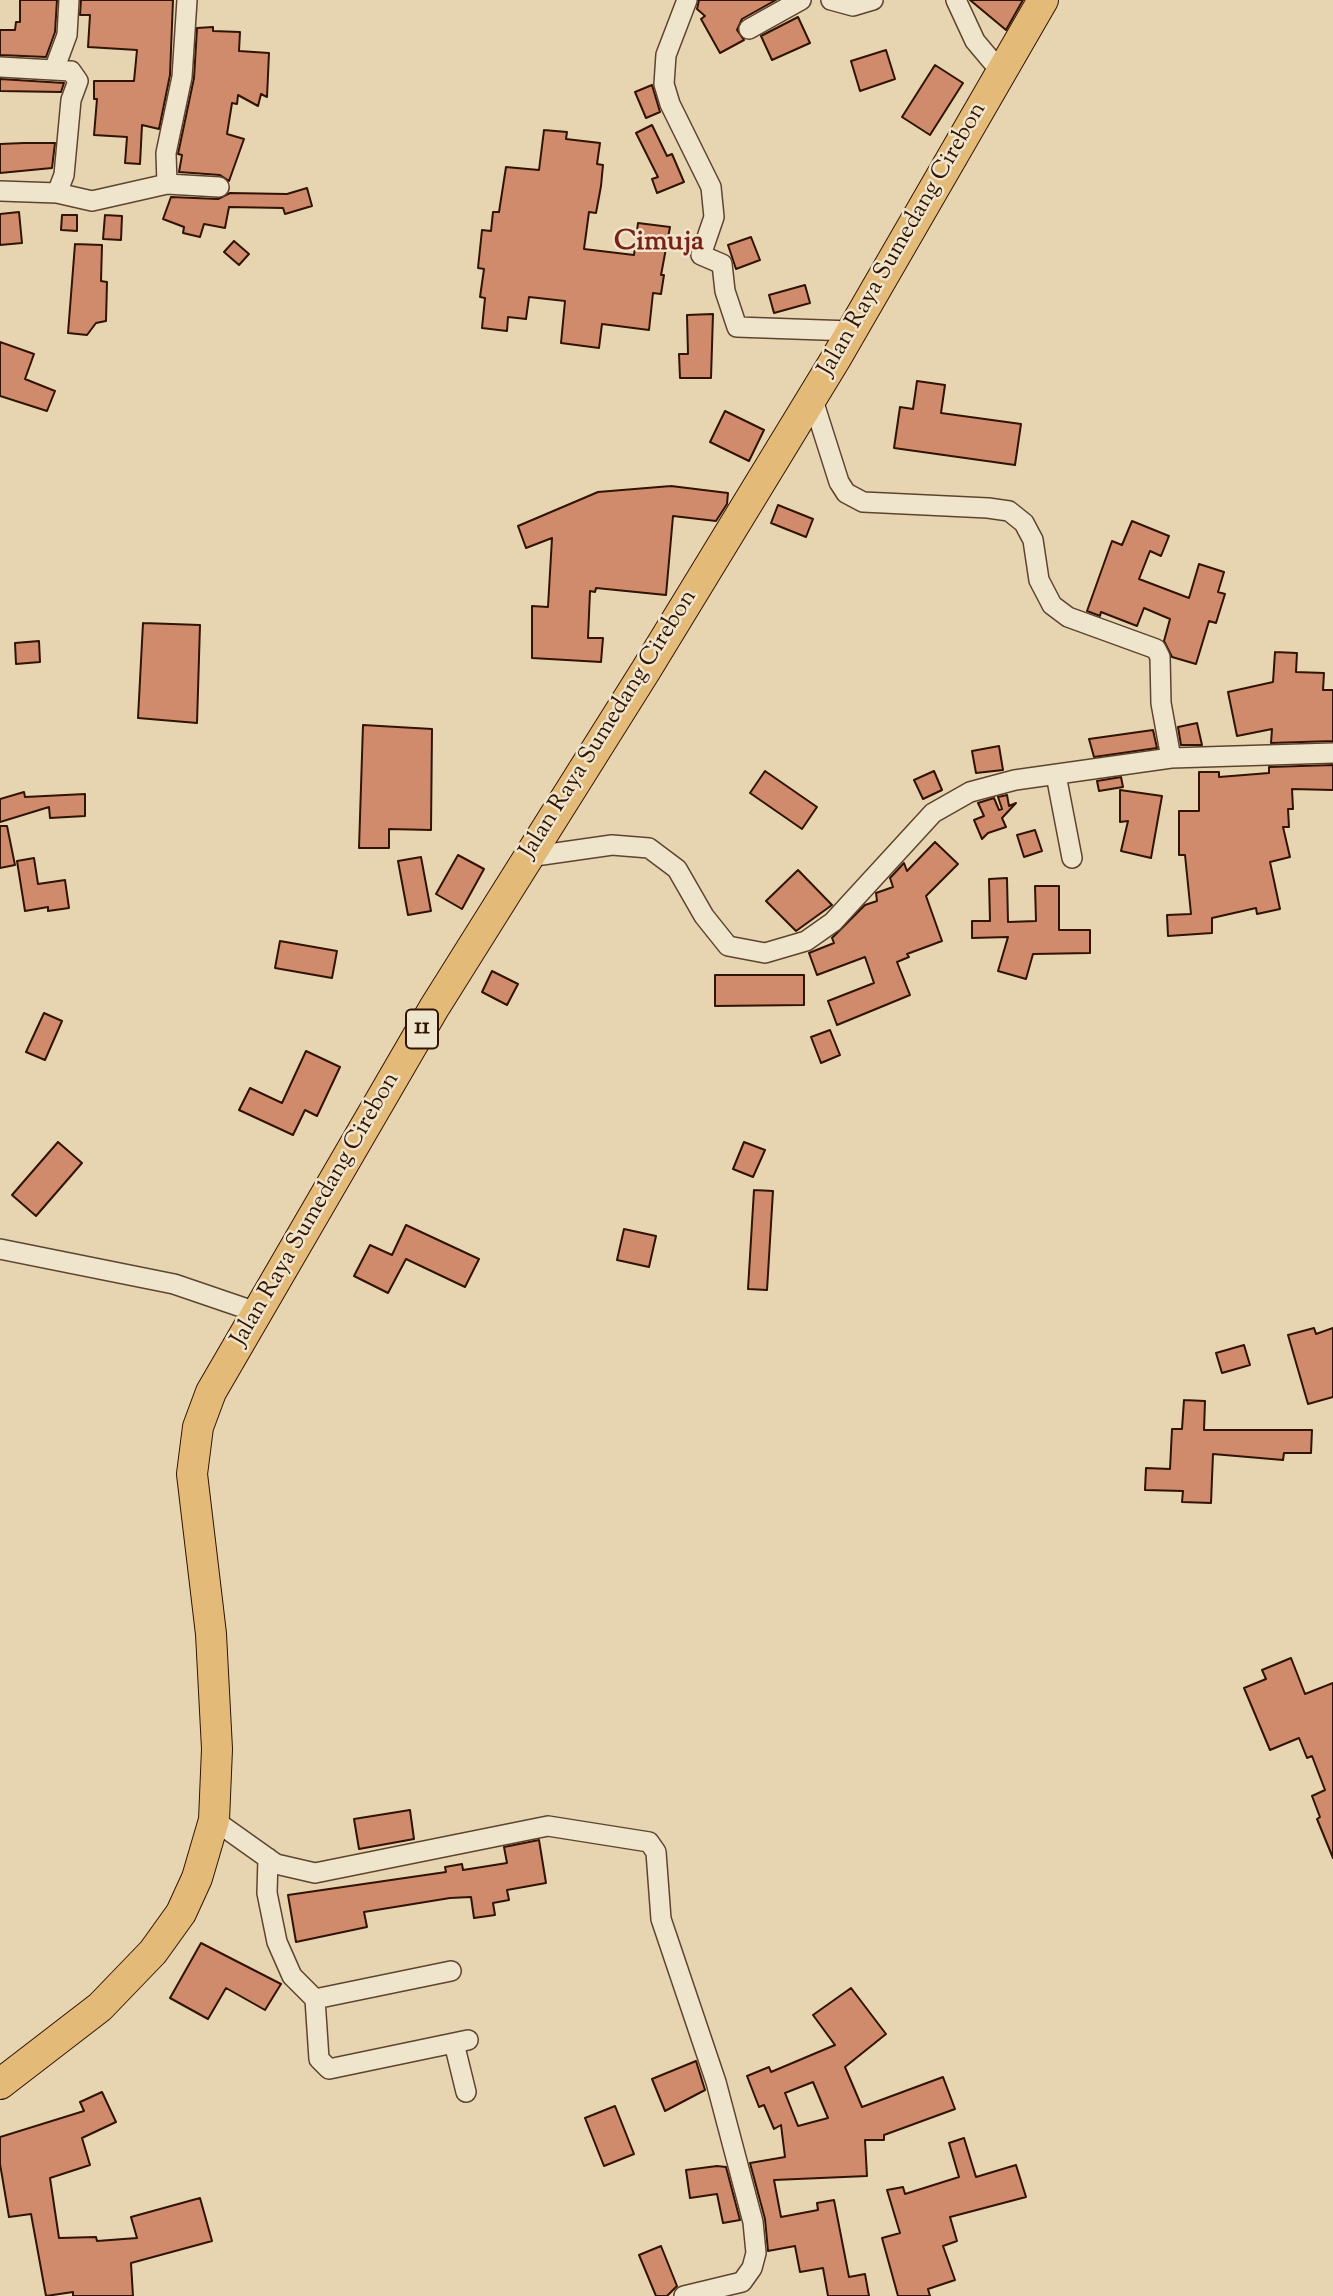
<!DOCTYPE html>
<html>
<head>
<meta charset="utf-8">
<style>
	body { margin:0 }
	canvas { display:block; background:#e7d5b1 }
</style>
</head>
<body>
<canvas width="1333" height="2296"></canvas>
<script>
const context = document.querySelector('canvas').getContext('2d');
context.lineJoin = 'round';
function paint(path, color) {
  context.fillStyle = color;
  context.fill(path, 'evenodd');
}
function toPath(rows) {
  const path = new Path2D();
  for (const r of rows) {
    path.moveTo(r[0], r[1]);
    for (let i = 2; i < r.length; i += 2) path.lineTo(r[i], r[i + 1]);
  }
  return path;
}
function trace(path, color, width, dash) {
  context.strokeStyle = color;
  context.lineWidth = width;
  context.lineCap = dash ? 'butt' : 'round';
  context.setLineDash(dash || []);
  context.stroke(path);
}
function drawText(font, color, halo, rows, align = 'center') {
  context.font = font + ' "Sorts Mill Goudy",serif';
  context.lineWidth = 5;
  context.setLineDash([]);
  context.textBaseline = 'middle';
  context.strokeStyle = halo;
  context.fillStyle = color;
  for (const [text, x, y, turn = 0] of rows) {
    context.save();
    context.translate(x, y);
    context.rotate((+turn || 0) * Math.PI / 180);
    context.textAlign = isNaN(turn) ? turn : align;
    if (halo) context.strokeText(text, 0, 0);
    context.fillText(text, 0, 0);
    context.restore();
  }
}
const building = toPath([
	[20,0,57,0,55,32,46,57,0,55,0,30,15,30,16,22,20,22,20,0],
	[81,0,173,0,170,75,159,129,142,125,140,164,125,163,127,137,94,135,97,99,94,99,94,81,134,81,137,50,88,47,90,15,80,15,81,0],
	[699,0,776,0,742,19,737,30,744,40,720,53,701,19,705,16,697,9,699,0],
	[970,0,1023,0,1006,30,970,0],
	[798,17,810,43,772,60,761,36,798,17],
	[213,27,213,31,240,32,239,51,269,53,267,97,261,94,258,106,238,95,237,104,232,103,227,134,244,139,229,181,220,175,179,172,182,155,178,154,194,78,197,28,213,27],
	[886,50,895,79,860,91,851,61,886,50],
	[935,65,963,83,930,135,902,117,935,65],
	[0,79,64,83,61,92,0,91,0,79],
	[652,85,660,112,646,118,635,92,652,85],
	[652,125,667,156,672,154,684,182,657,193,652,179,658,177,636,133,652,125],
	[544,130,567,132,566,139,600,143,597,164,603,165,601,186,596,213,589,212,584,249,634,255,638,223,670,227,661,275,664,275,661,294,653,293,649,330,602,324,599,348,561,343,565,301,529,297,526,319,508,317,507,331,482,328,485,298,480,297,484,269,478,268,482,230,491,231,493,212,499,212,506,167,539,170,544,130],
	[24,143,55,143,52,168,0,173,0,144,24,143],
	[307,188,312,206,285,214,283,208,229,207,225,228,204,224,200,237,183,233,184,227,163,219,171,197,218,199,230,193,287,194,307,188],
	[19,212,22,243,0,245,0,214,19,212],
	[62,215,77,215,77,231,61,230,62,215],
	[105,215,122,216,121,240,103,239,105,215],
	[751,237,760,260,736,269,728,245,751,237],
	[234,241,249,254,239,265,224,252,234,241],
	[75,244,102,245,101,281,107,282,106,321,96,323,87,335,68,333,75,244],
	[805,285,810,303,774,313,769,295,805,285],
	[713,314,711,378,680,378,679,354,688,354,687,315,713,314],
	[0,342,34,354,25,379,55,391,47,411,0,396,0,342],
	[917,381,945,385,941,413,1021,424,1015,465,894,448,900,407,913,409,917,381],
	[725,411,764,430,749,461,710,442,725,411],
	[671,486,728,493,727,504,716,521,673,516,666,595,596,588,595,592,590,591,588,638,603,638,601,662,532,658,532,606,548,607,552,538,526,548,518,526,598,492,671,486],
	[778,505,813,519,806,537,771,523,778,505],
	[1132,521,1169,536,1161,556,1150,551,1139,579,1189,598,1199,564,1224,572,1218,592,1225,594,1216,623,1209,621,1196,664,1172,657,1164,641,1170,619,1144,608,1137,626,1101,612,1100,616,1087,611,1112,541,1122,545,1132,521],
	[143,623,200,625,197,723,138,718,143,623],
	[39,641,40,662,16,664,15,643,39,641],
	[1275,652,1297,653,1296,672,1324,673,1323,690,1333,690,1333,741,1271,743,1272,729,1237,736,1228,692,1273,682,1275,652],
	[1197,723,1202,745,1181,745,1178,727,1197,723],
	[363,725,432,729,431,830,389,829,389,848,359,848,363,725],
	[1153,730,1157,748,1094,757,1089,739,1153,730],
	[999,746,1003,770,976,773,972,751,999,746],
	[1333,765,1333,790,1292,789,1293,809,1288,809,1289,827,1283,827,1290,857,1270,862,1280,909,1257,914,1256,908,1212,918,1212,933,1168,936,1167,915,1191,914,1185,855,1179,855,1179,811,1199,811,1199,772,1219,772,1219,777,1269,773,1269,767,1333,765],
	[765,771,817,807,802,829,750,793,765,771],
	[934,771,942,790,923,799,914,780,934,771],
	[1121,777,1123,787,1099,791,1097,781,1121,777],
	[1120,790,1162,796,1151,858,1121,851,1128,821,1120,822,1120,790],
	[24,792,25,797,85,794,85,816,50,818,49,807,0,822,0,799,24,792],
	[1007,795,1009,806,1016,803,1002,818,1006,827,988,833,982,839,974,820,984,816,978,803,994,798,999,810,1002,809,998,797,1007,795],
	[0,826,7,826,15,865,0,868,0,826],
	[1035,830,1042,851,1024,857,1017,835,1035,830],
	[935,842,958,864,926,896,942,941,907,954,909,957,897,962,910,995,837,1025,828,1001,874,983,865,957,817,975,809,953,834,943,832,938,865,905,877,901,876,893,893,887,890,878,904,863,907,871,935,842],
	[458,855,484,869,462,909,436,894,458,855],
	[421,857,431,911,408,915,398,861,421,857],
	[34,858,38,884,65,880,69,908,48,911,48,907,25,911,17,861,34,858],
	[798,870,832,905,796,931,766,901,798,870],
	[1007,878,1008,922,1036,921,1035,886,1059,886,1059,930,1090,930,1090,953,1033,954,1026,979,998,971,1008,937,972,938,972,921,990,921,989,879,1007,878],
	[280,941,337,951,332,978,275,968,280,941],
	[492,971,518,984,507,1005,482,992,492,971],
	[715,975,804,975,804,1005,715,1006,715,975],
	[44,1013,62,1021,45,1060,26,1052,44,1013],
	[830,1030,840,1055,821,1063,811,1037,830,1030],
	[306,1051,340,1067,317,1116,305,1110,293,1135,239,1110,250,1088,282,1103,306,1051],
	[58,1142,82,1163,36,1216,12,1195,58,1142],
	[744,1142,765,1150,753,1177,733,1169,744,1142],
	[754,1190,773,1191,767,1290,748,1289,754,1190],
	[406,1225,479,1259,465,1287,406,1259,388,1293,354,1276,370,1245,392,1255,406,1225],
	[624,1229,656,1236,649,1267,617,1260,624,1229],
	[1314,1328,1316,1334,1333,1328,1333,1397,1308,1404,1288,1335,1314,1328],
	[1244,1345,1250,1365,1222,1373,1216,1353,1244,1345],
	[1184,1400,1205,1401,1204,1430,1312,1430,1311,1453,1284,1453,1283,1460,1213,1454,1211,1503,1182,1502,1183,1491,1145,1490,1146,1468,1170,1469,1172,1429,1182,1429,1184,1400],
	[1291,1658,1305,1694,1333,1683,1333,1858,1317,1819,1320,1817,1312,1796,1325,1790,1312,1756,1307,1758,1299,1738,1270,1750,1244,1688,1266,1679,1262,1670,1291,1658],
	[410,1810,414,1839,359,1849,354,1819,410,1810],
	[539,1840,546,1883,507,1890,509,1900,493,1903,495,1915,474,1918,471,1897,450,1898,364,1912,367,1927,296,1942,288,1895,446,1872,445,1867,462,1864,463,1870,507,1863,504,1847,539,1840],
	[201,1943,281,1984,265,2010,226,1988,208,2019,170,1998,201,1943],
	[851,1988,886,2034,845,2067,862,2107,943,2077,955,2109,884,2135,884,2140,865,2140,867,2176,774,2180,781,2217,818,2210,817,2203,834,2200,849,2277,865,2274,869,2296,828,2296,823,2268,800,2272,795,2246,768,2251,765,2219,750,2163,785,2157,781,2125,774,2129,764,2105,759,2107,747,2076,769,2067,771,2072,835,2045,813,2015,851,1988],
	[813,2082,828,2118,798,2126,785,2093,813,2082],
	[696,2061,705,2090,665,2111,652,2079,696,2061],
	[102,2092,116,2122,82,2138,90,2165,50,2178,59,2238,96,2237,97,2241,137,2238,131,2217,200,2198,212,2241,131,2263,133,2296,73,2296,73,2292,46,2296,31,2214,9,2217,0,2164,0,2137,84,2111,80,2102,102,2092],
	[615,2106,634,2154,604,2166,585,2118,615,2106],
	[964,2138,976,2177,1016,2165,1026,2197,950,2217,957,2241,943,2246,955,2280,928,2289,930,2296,898,2296,882,2238,900,2233,887,2190,903,2187,905,2194,959,2177,949,2143,964,2138],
	[717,2166,726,2167,740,2220,723,2223,717,2194,690,2198,686,2170,717,2166],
	[661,2246,677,2286,667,2296,656,2296,639,2255,661,2246]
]);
paint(building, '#d08a6c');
trace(building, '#311302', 2);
const minor = toPath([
	[687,0,666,55,664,84,670,104,711,187,714,217,701,255,722,264,725,291,737,327,851,331],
	[831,0,853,6,873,0],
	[956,0,975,41,1001,72],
	[749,29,801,0],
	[0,67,71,71,78,81,71,100,64,175,57,193],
	[54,70,67,35,69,0],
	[167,184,219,187],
	[0,191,57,193,92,201,167,184,166,153,182,77,187,0],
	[812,397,839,482,846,493,863,502,988,508,1009,511,1024,523,1033,540,1039,580,1052,605,1068,617,1156,649,1160,657,1161,703,1171,758],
	[1056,775,1072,858],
	[528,857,612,845,649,848,677,869,704,916,728,946,765,953,806,941,833,922,933,813,970,792,1015,780,1171,758,1333,753],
	[0,1249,174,1284,259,1313],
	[214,1820,276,1864,315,1873,548,1826,649,1842,656,1852,661,1919,716,2082,753,2222,756,2253,752,2268,742,2282,684,2296],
	[268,1858,267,1893,277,1942,292,1976,315,1999,451,1971],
	[315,1999,319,2059,329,2069,468,2040],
	[454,2043,466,2092]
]);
const highway = toPath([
	[0,2084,100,2007,153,1952,181,1913,197,1878,214,1820,217,1749,211,1634,192,1474,198,1427,211,1392,434,1008,646,670,835,360,1043,0]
]);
trace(minor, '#5e442e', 22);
trace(highway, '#311302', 32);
trace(minor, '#efe4cc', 19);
trace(highway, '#e4ba78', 30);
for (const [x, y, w] of [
	[422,1029,32]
]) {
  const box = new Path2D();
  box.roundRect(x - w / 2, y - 19.5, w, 39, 5);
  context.fillStyle = '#efe4cc';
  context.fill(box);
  trace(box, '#311302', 2);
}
drawText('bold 23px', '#311302', null, [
	["11",422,1029]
]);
drawText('24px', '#311302', '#efe4cc', [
	["Jalan Raya Sumedang Cirebon",904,240,-60],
	["Jalan Raya Sumedang Cirebon",610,725,-58],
	["Jalan Raya Sumedang Cirebon",317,1210,-60]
]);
drawText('bold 28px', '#7a1f14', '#efe4cc', [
	["Cimuja",659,244]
]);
</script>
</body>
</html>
